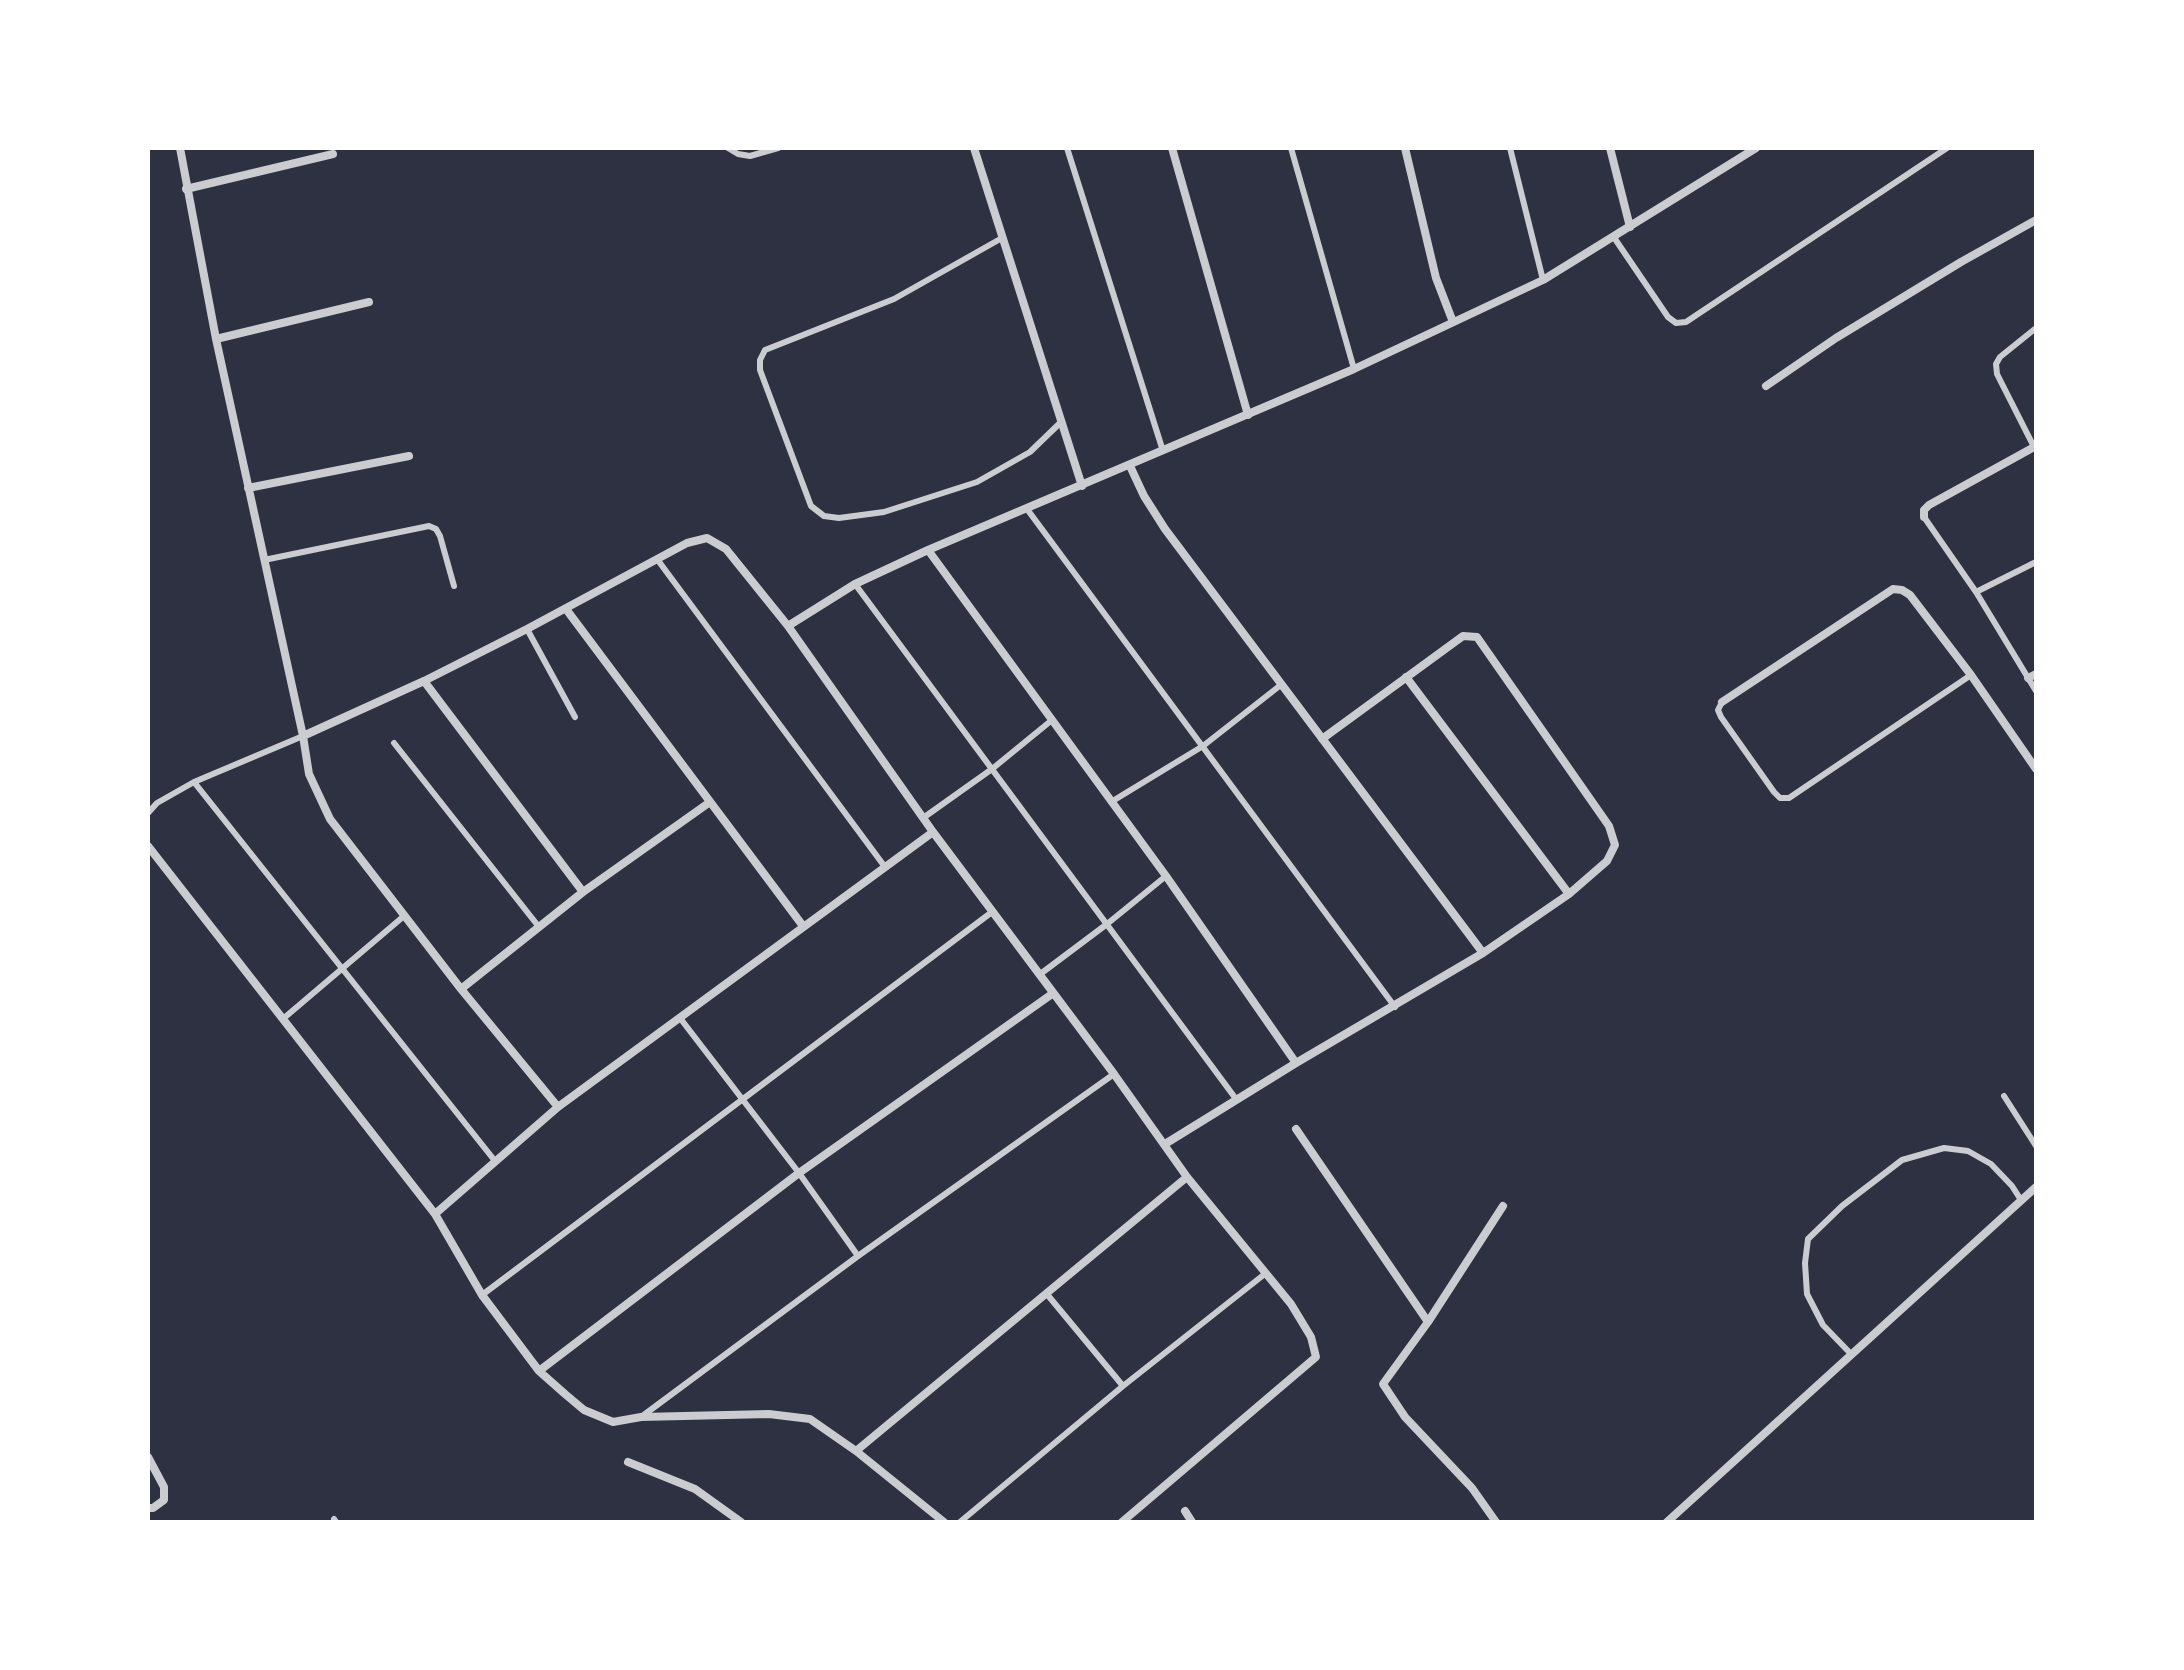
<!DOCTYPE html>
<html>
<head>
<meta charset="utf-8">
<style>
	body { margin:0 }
	#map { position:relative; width:2184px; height:1670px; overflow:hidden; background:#2d3142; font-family:Arial,sans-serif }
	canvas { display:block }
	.frame { position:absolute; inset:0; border:150px solid #fff; pointer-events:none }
</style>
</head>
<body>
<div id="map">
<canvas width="2184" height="1670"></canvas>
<div class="frame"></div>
</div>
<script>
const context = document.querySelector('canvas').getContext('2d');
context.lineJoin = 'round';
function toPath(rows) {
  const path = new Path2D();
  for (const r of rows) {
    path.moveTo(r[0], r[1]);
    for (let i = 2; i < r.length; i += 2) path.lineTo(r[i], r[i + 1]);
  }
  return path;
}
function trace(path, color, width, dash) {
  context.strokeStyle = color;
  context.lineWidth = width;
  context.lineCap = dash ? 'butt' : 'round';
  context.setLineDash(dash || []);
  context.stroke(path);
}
trace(toPath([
	[728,148,738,154,750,156,778,148],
	[1067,148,1163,451],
	[1291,148,1354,369],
	[1510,148,1543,280],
	[1613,236,1668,317,1676,323,1686,322,1947,148],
	[1002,238,894,299,765,350,760,360,760,370,811,506,824,516,839,518,884,512,977,482,1030,452,1060,423],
	[2034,447,1997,374,1996,364,2000,357,2036,328],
	[1027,509,1395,1007],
	[1924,517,1976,592,2036,691],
	[657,559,885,867],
	[264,560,429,526,436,529,440,536,454,586],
	[855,584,1236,1099],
	[1976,592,2036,562],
	[527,629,575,717],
	[1722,702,1718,710,1721,717,1774,792,1780,798,1789,798,1971,675],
	[394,743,539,927],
	[194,782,495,1161],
	[1111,802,1203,746,1282,684],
	[148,813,157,803,194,782,303,736],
	[923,818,992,769,1052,720],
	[1039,975,1107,924,1166,876],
	[284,1018,404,916],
	[680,1018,799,1173,858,1256],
	[2004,1096,2036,1146],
	[1046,1293,1123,1386],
	[482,1295,992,912],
	[1851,1354,1823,1325,1807,1294,1805,1263,1808,1239,1842,1206,1902,1160,1944,1148,1968,1151,1991,1164,2012,1186,2021,1200],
	[641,1417,858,1256,1114,1074],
	[334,1519,336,1522],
	[960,1522,1123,1386,1266,1273]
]), '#caccd0', 6);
trace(toPath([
	[180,148,216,339,303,736,309,774,330,819,461,989,558,1107],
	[974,148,1082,486],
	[1172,148,1248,415],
	[1405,148,1436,278,1453,322],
	[1610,148,1630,227],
	[186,189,333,154],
	[216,339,369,302],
	[1766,386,1836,338,1961,262,2036,220],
	[1130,466,1144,496,1165,529,1483,953],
	[248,488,409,456],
	[1924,517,1924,510,1929,505,2036,446],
	[928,550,1166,876,1296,1063],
	[566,609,803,926],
	[788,626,855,584,928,550,1354,369,1543,280,1756,148],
	[1406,677,1569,894],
	[2028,678,2036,674],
	[424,681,583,892],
	[1722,702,1893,589,1902,590,1910,595,1971,675,2036,769],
	[303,736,424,681,527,629,687,543,707,538,726,549,788,626,933,832,1114,1074,1187,1177,1291,1304,1311,1337,1316,1357,1122,1522],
	[148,846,435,1214,482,1295,539,1371,565,1394,584,1410,613,1422,641,1417,769,1414,810,1419,856,1451,944,1522],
	[461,989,583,892,710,802],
	[1296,1129,1428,1322],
	[1165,1144,1296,1063,1483,953,1569,894,1607,861,1615,845,1609,826,1477,637,1463,636,1322,739],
	[435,1214,558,1107,933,832],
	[539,1371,799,1173,1052,994],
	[856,1451,1187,1177],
	[148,1457,164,1487,164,1500,153,1508,148,1508],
	[628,1462,695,1489,741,1522],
	[1185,1511,1192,1522],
	[1496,1522,1472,1488,1405,1417,1383,1384,1428,1322,1503,1206],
	[1667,1522,2036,1187]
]), '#caccd0', 8);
</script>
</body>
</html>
